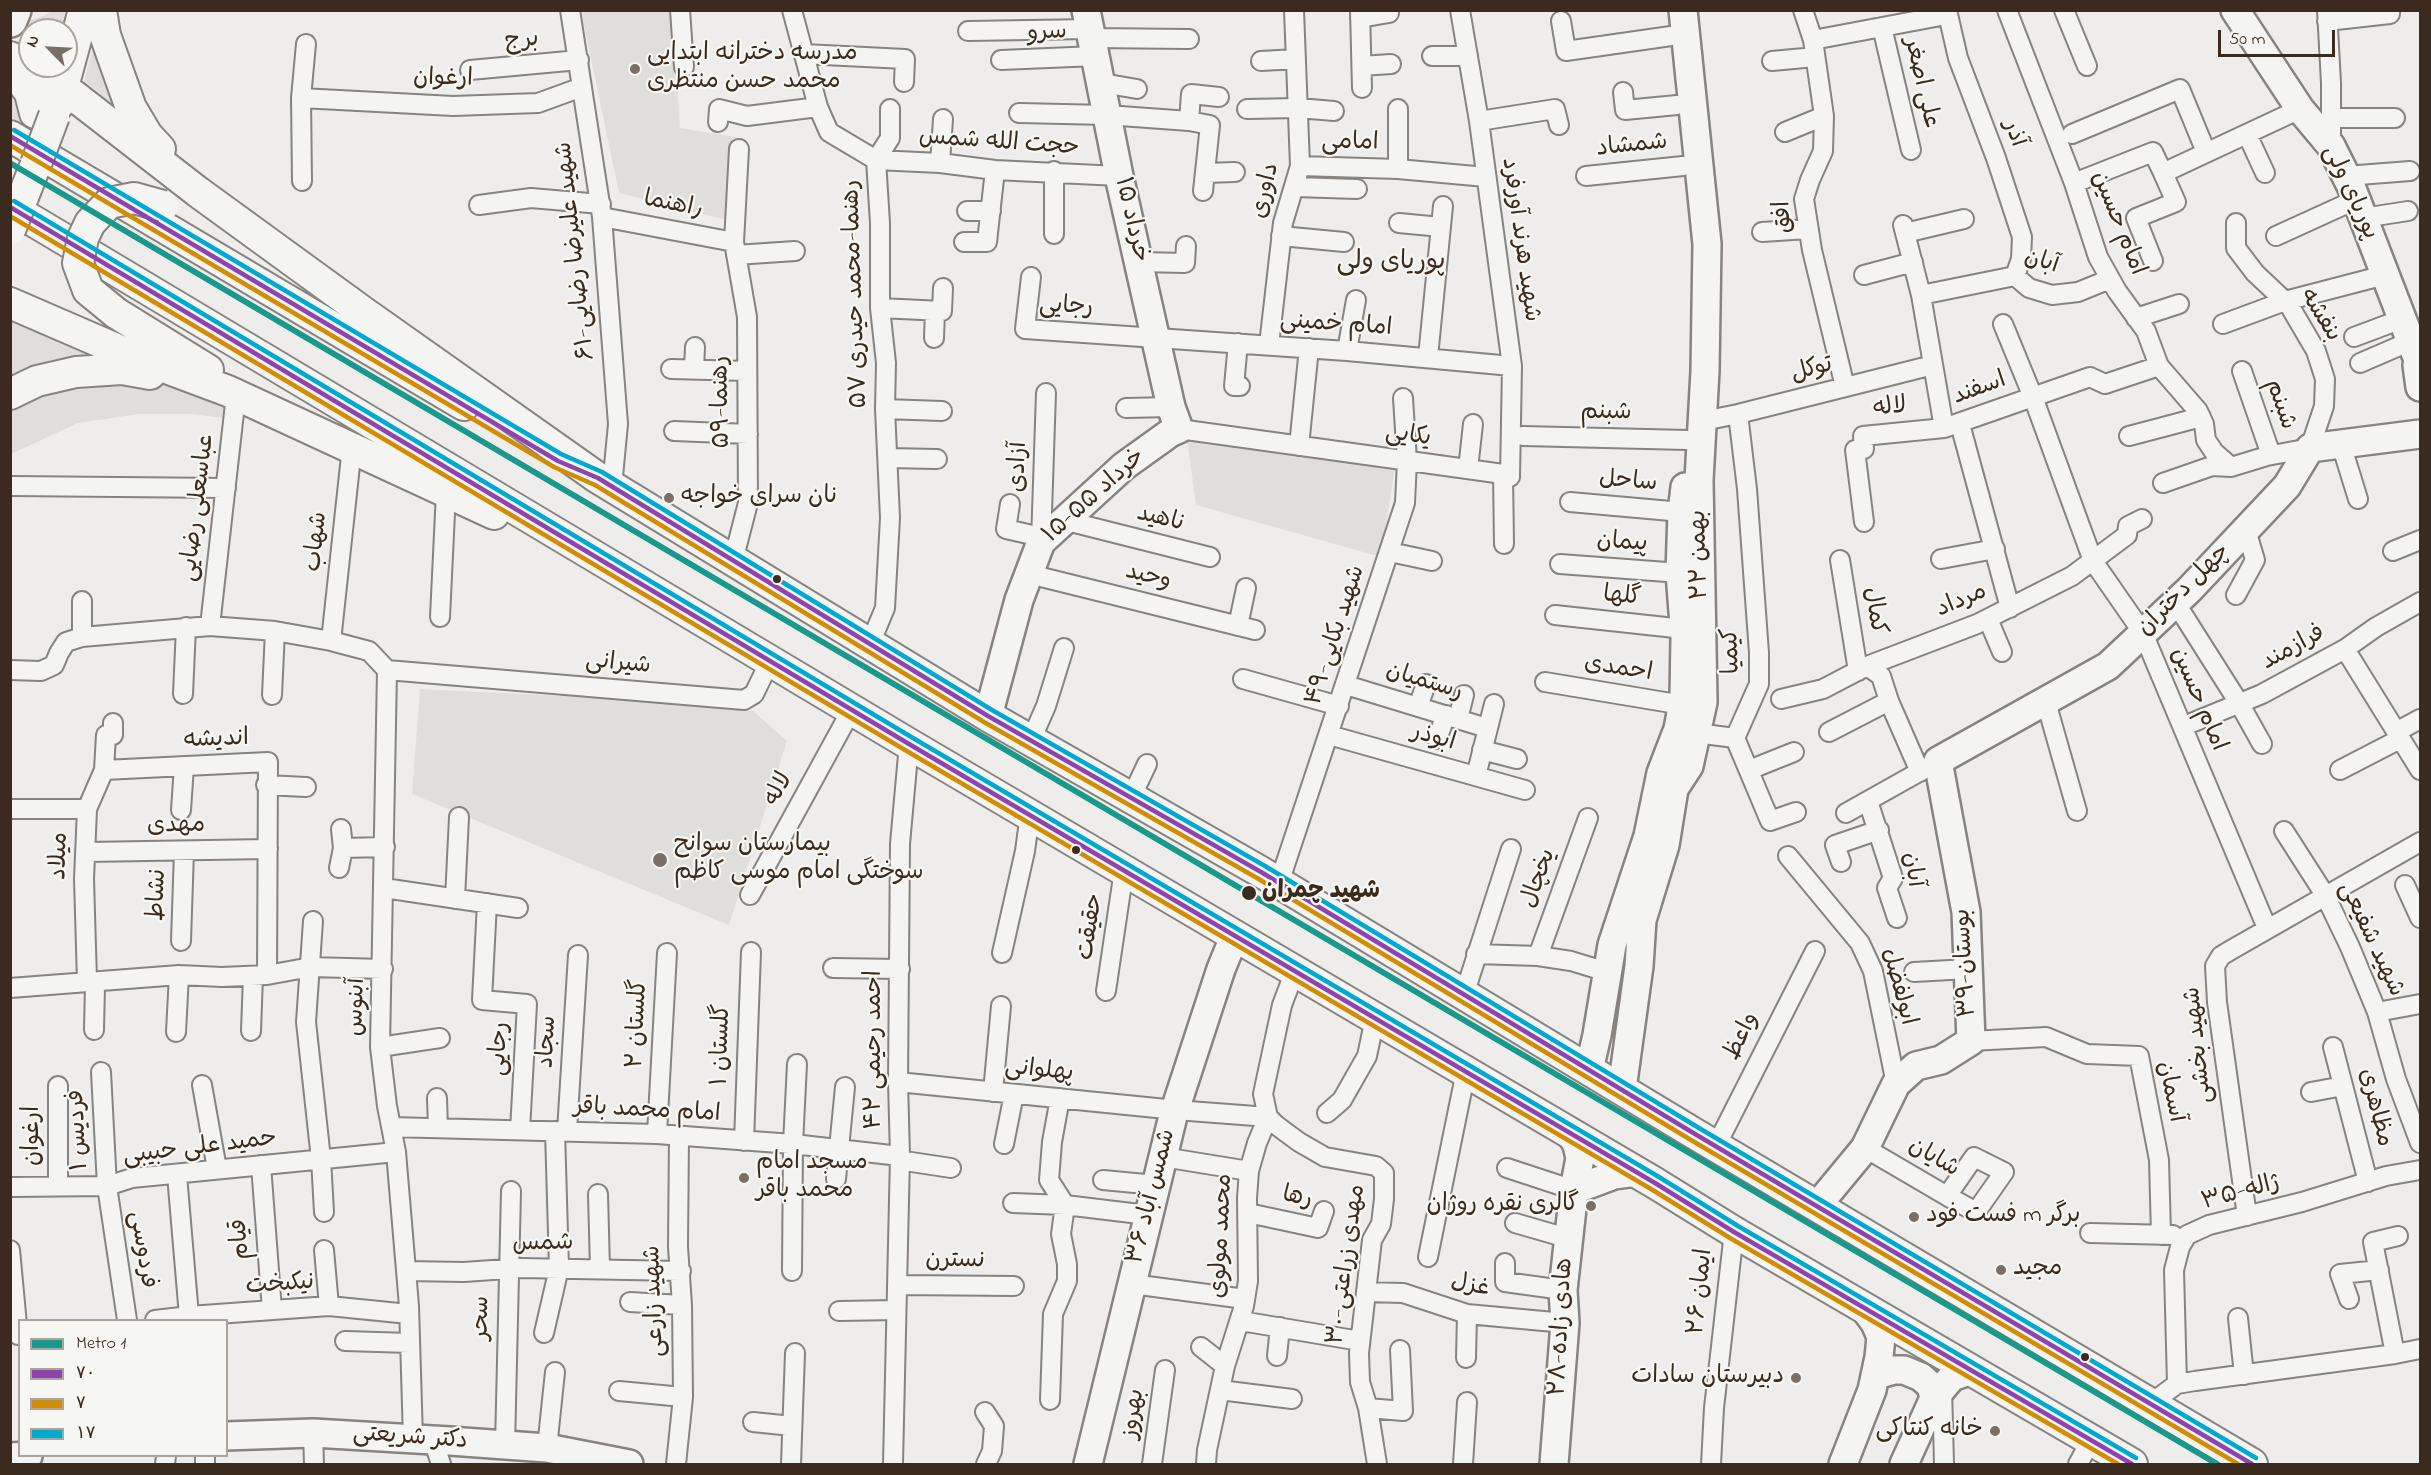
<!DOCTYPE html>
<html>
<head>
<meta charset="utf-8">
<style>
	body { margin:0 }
	#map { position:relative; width:2431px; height:1475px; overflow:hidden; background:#eeedeb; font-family:"Indie Flower",sans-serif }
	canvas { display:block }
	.frame { position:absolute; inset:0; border:12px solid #3b2a1e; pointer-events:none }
	.legend { position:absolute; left:18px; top:1319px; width:210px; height:138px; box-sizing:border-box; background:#f6f6f2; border:2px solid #aba49d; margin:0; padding:8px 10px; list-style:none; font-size:18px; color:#3b2a1e }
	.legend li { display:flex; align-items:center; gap:12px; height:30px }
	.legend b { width:30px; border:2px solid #aba49d }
	.north { position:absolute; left:18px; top:18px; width:60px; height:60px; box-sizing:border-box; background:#f6f6f2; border:2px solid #aba49d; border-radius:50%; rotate:294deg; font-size:16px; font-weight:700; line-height:24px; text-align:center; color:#3b2a1e }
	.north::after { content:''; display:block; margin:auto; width:21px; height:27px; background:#7a6e66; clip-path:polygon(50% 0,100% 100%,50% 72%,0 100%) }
	.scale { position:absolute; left:2218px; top:30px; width:117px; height:27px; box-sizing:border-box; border:3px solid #3b2a1e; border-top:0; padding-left:8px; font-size:18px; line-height:21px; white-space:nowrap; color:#3b2a1e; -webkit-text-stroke:4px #f6f6f2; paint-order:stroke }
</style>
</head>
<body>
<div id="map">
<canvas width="2431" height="1475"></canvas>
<div class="frame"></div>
<ul class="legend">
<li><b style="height:8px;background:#1a988c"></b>Metro 1</li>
<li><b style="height:8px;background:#8e44ad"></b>۷۰</li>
<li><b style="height:8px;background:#d18d06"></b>۷</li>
<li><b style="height:8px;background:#00a9ce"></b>۱۷</li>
</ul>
<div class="north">N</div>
<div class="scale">50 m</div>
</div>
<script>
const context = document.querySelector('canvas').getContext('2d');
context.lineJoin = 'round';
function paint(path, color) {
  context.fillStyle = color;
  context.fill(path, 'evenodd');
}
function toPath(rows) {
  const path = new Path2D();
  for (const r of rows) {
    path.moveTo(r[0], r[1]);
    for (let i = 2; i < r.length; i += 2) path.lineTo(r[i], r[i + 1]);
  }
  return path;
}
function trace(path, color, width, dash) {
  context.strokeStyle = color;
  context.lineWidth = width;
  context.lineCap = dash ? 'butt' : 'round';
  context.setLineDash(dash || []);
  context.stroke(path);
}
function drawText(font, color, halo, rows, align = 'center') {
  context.font = font + ' "Indie Flower","Playpen Sans Arabic",sans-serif';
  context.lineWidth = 4.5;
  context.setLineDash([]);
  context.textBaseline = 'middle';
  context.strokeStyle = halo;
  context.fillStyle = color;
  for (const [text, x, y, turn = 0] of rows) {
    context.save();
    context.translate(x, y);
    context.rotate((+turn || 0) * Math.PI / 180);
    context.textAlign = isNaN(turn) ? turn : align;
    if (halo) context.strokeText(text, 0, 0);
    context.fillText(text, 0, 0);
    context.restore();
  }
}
paint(toPath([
	[52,11,76,11,66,30,30,30,30,51,20,45,29,20,41,17],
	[581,11,673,11,680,128,741,138,735,222,619,193],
	[98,31,129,117,84,81],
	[11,77,27,118,26,131,11,121],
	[11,311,119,356,11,382],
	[122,379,171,385,226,399,224,418,191,414,139,414,78,423,11,454,11,406,27,397],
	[1187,439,1395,467,1381,557,1196,505],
	[420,689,628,699,753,711,787,741,729,925,412,794]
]), '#e0deda');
const street = toPath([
	[570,10,602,217,618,424,612,487],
	[680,10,684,67],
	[792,10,818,107,829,132,876,160,880,223,880,308,886,363,885,409,890,518,885,608,870,644],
	[1360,10,1362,88],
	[1803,10,1813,40,1824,116,1823,151,1810,180,1804,199,1812,250,1845,387],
	[1947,10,1958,58,1996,158,2022,237,2021,259,2015,276],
	[2007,10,2074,183,2098,257,2117,291,2146,331,2159,366,2198,411,2204,424,2206,440,2214,452,2231,467],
	[2064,10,2087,66],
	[2327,10,2331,83,2331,146],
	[1360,18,1389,13],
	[1561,21,1566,51,1671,36],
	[2327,21,2390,14,2390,10],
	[1882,27,1911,150],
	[968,31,1090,29],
	[1092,38,1189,39],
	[1813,40,1946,15],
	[804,54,905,59,904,82],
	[1432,56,1468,56],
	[1001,60,1096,56],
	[1261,61,1296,59],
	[1772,61,1815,57],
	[1362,66,1391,64],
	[470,70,579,60],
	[1102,83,1137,89],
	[1623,92,1625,110,1677,105],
	[301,98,453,106,538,103,582,87],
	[1247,109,1298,108,1334,111],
	[1019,113,1107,115,1189,121,1210,125,1203,191],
	[2332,118,2395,118],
	[1189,121,1191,94,1219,97],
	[1479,121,1555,109,1559,125],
	[718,122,719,109,747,116,818,107],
	[1785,132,1824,116],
	[2072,134,2180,89,2206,152],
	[2247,134,2265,173],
	[876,160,940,163,995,170,1119,176],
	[876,160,890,138,890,109],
	[940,163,943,119],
	[1300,166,1398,169,1486,177],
	[1398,169,1398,109],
	[1205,173,1235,172],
	[1586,176,1683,166],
	[2346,176,2410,171],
	[302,181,301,98,306,44],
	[2074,183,2153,152,2163,173],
	[1295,187,1357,189],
	[479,205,531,198,601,204],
	[967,211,991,211],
	[602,217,734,242],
	[2363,218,2408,211],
	[1399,223,1441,227],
	[1903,225,1921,295,1944,428],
	[1762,232,1808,229],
	[1905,233,1964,219],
	[1054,234,1054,171],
	[1281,236,1344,242],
	[2276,236,2355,200],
	[964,242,987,242,995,170],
	[736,255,795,251],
	[2153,261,2136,218,2176,202,2163,173,2300,109],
	[1140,262,1185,263,1186,246],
	[1864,275,1913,262],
	[1031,277,1025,329,1347,351,1512,366],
	[1921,295,2015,276,2029,288,2052,295,2078,292,2110,279],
	[880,308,942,311,943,288],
	[2136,318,2179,304],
	[2003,324,2033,397,2093,561,2143,633,2267,928],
	[2223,324,2285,301,2385,275],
	[2354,337,2402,319],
	[934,338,935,311],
	[1238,343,1234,386,1240,386],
	[1269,345,1283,223,1300,166,1294,10],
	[1347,351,1356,300],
	[1428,357,1443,206],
	[2360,363,2411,341],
	[671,369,747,371],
	[694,369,695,347],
	[2242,371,2271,455],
	[1126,408,1171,407],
	[885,409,942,411],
	[1703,421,1738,414,1933,365],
	[1960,424,2010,608],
	[1179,429,1503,474,1510,477,1512,366,1479,121,1460,10],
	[674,431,748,434],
	[1523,436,1687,440],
	[2129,436,2201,417],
	[2341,444,2358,499],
	[1299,446,1309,348],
	[888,458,937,459],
	[1468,469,1473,424],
	[1503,474,1504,544],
	[2163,483,2212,466,2231,467,2267,456,2310,448,2324,406,2325,379,2316,351,2289,305,2255,273,2236,248,2236,223],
	[10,486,226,488],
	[1570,502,1682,512],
	[1010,504,1006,529,1041,537],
	[1063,520,1210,557],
	[1864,522,1855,450,1864,449,1863,436,1944,428,2090,377,2105,384,2159,366],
	[1041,542,1046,393],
	[2393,551,2420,540],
	[1390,552,1432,561],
	[1941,559,1995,549],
	[1840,560,1858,671],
	[733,561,748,503,747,317,734,242,739,149],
	[1560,564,1680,573],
	[1029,574,1255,630],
	[2236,595,2255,560,2246,530],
	[2175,602,2239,703,2262,744],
	[1555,615,1684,629],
	[440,617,446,492],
	[1988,619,2002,652],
	[210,626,236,395],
	[1238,626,1246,588],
	[82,637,82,601],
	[331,641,352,447],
	[2345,649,2420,770],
	[1867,666,1881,676,1889,701,1920,772],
	[10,670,41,671,54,665,59,653,66,642,82,637,210,626,275,631,331,641,369,651,387,670,744,700,754,694,770,661],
	[387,670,380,1047,387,1106,396,1152,409,1306,413,1439],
	[1243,679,1339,706],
	[1545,682,1683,705],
	[1346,685,1487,728],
	[183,694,186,627],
	[272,695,275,631],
	[1781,699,1823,689,1867,666,1977,624,2072,576,2127,535,2128,526,2142,519],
	[2046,702,2077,811],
	[1418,707,1426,684],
	[1458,719,1464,695],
	[2184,726,2262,694,2345,649,2376,627,2420,602],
	[1829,732,1889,701],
	[2396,732,2420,719],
	[1696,733,1735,738],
	[1329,735,1525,790],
	[1735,738,1759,684,1759,653,1747,489,1738,414],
	[1735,738,1770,821,1796,812],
	[1437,739,1446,715],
	[1031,740,1046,706,1064,648],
	[1482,750,1517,759],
	[104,770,106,735,113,735,113,723],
	[1749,770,1794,752],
	[2340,770,2400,739],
	[1476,776,1494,704],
	[266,785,306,787],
	[1131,798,1147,764],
	[1868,801,1893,878,1887,888,1897,918],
	[10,809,87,809,84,879,87,981,95,985,94,1030],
	[87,809,104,770,268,762,267,975],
	[181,810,184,766],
	[1846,813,1928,767],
	[2284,831,2325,895,2350,947,2377,1012,2396,1079,2420,1143],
	[343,848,385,847],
	[86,852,268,849],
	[1788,856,1860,943,1873,971,1896,1084],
	[1841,862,1835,845,1879,830],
	[339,868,343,848,341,829],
	[1279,883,1405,503,1407,461,1403,398],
	[2405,885,2420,918],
	[384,888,518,908],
	[750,895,852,709],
	[455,899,459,817],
	[487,903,482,1000,527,1004,520,1130],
	[313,921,306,1022,321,1159,324,1212],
	[181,941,184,851],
	[1002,953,1025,851,1030,814],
	[1476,954,1538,956,1571,961,1607,972],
	[1538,956,1588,818],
	[833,968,900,969],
	[1295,971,1282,1005,1263,1094,1268,1117,1276,1125,1299,1142,1325,1157,1376,1166,1384,1173,1384,1199,1381,1224,1372,1240,1359,1353,1360,1382,1368,1408,1377,1464],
	[1914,972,1968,969],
	[10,988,179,975,222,977,267,975,311,967,383,969],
	[1106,991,1124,870],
	[1464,995,1511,849],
	[2377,1012,2420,1004],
	[251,1031,253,976],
	[176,1032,179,975],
	[1971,1041,2046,1037,2087,1054,2139,1056,2159,1160,2161,1235],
	[380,1047,440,1038],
	[2333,1047,2368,1182],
	[101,1072,107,1186,127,1320],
	[898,1082,1176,1110,1268,1117,1257,1143,1249,1171,1247,1198,1248,1281,1244,1306,1225,1366,1207,1450,1206,1464],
	[202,1085,217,1169],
	[58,1086,58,1185],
	[993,1092,1001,1006],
	[2311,1092,2343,1086],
	[437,1098,438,1128],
	[1327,1113,1342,1100,1367,1056,1375,1018],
	[391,1127,657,1134,793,1144,900,1156,905,1161,951,1168],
	[567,1131,578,955],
	[657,1134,667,953],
	[744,1141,751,952],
	[1004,1144,1014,1094],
	[1716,1146,1815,951],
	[1865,1148,1947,1196,1976,1212,2004,1172,1974,1157,1947,1196],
	[1163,1157,1249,1171],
	[261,1165,272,1310],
	[1507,1168,1574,1190],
	[177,1175,189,1316],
	[836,1179,845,1087],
	[1103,1180,1156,1185],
	[10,1187,107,1186,132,1178,396,1152],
	[598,1194,600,1269],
	[1013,1203,1065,1205,1148,1215],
	[1248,1213,1318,1228,1324,1211],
	[2247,1216,2217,1002,2215,966,2221,956,2231,950,2420,842],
	[1515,1223,1567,1238],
	[2090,1233,2173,1235],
	[10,1250,18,1335],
	[324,1250,329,1306],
	[1428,1257,1466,1071],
	[1505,1263,1505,1282,1563,1290],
	[406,1271,464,1272,521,1268,681,1271],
	[792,1271,793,1144,797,1064],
	[1132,1284,1245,1299],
	[897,1285,1014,1286],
	[1366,1292,1403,1293,1467,1314,1565,1323],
	[2349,1299,2340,1274,2379,1270],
	[630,1302,682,1305],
	[839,1311,896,1310],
	[2238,1318,2244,1375],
	[155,1320,189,1316,329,1306,409,1314],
	[1241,1321,1360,1341],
	[544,1333,559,1268,555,1131],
	[345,1341,410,1343],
	[1201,1347,1225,1366],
	[2395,1354,2373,1242,2398,1236],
	[1277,1356,1280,1327],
	[1466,1358,1467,1314],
	[2177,1384,2174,1270,2180,1247,2187,1235,2209,1225,2302,1202,2386,1176,2420,1170],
	[1942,1388,1944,1464],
	[1220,1390,1292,1399],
	[619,1391,683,1397],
	[1050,1400,1053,1314,1067,1281,1067,1264,1061,1234,1065,1205,1049,1180,1052,1142,1060,1098],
	[2150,1404,2177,1384,2195,1381,2395,1354,2420,1349],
	[1368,1408,1403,1411,1400,1350],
	[985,1412,994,1426,992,1451,986,1464],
	[753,1422,792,1426],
	[313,1433,314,1464],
	[433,1440,441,1464],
	[505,1446,511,1191],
	[547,1448,555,1372],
	[205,1456,205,1464],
	[165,1464,166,1456],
	[676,1464,683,1397,682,1305,678,1247,679,1136],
	[791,1464,795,1353],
	[893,1464,900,1156,898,1082,900,844,909,744],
	[1152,1464,1165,1370],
	[1463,1464,1467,1402],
	[1711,1464,1714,1408,1734,1232],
	[2078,1464,2091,1440]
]);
const secondary = toPath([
	[2235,10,2300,109,2331,146,2351,186,2418,360],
	[2420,356,2417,365,2420,387],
	[988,716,1019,600,1041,542,1124,466,1170,433,1179,429,1171,407,1119,176,1086,10],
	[1589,1070,1597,1035,1612,945,1648,836,1661,773,1678,729,1684,697,1685,638,1680,573,1682,512,1685,487],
	[1622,1089,1639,966,1642,920,1665,845,1674,789,1689,766,1703,702,1699,480,1705,371,1707,244,1683,10],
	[1570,1132,1577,1145,1580,1158,1574,1190,1614,1175,1637,1172],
	[1817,1206,1865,1148,1896,1084,1916,1066,1941,1060,1971,1041,1966,912,1938,761,2108,666,2189,590,2287,486,2310,448,2420,434],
	[1876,1375,1894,1370,1904,1370,1921,1377,1931,1386,1934,1398],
	[226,1436,313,1433,450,1441,547,1448,629,1464],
	[10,1457,28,1456],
	[1088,1464,1173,1116,1221,969,1235,935],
	[1554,1464,1565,1323,1563,1290,1574,1190],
	[1843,1464,1872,1390,1879,1357,1881,1337,1875,1323,1864,1308],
	[1904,1464,1934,1398,1952,1377,1972,1370]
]);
const primary = toPath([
	[101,10,105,35,131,108,147,135,160,149],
	[10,57,64,88,198,192,363,312,598,478,988,716,1261,872,1695,1134,2252,1464],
	[10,64,30,93,35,113],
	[58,105,84,10],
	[10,136,464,405],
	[10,207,909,744,1655,1183,1734,1232,2132,1464],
	[19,207,36,164],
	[10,303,121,351,228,391,494,514],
	[116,313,208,370],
	[10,394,37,381,76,372,122,369,150,374]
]);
const highway = toPath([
	[10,20,14,10]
]);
trace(street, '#87837f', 22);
trace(secondary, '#87837f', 32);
trace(primary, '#87837f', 34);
trace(highway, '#87837f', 38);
trace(street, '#f4f4f2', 18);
trace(secondary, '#f4f4f2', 27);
trace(primary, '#f4f4f2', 30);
trace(highway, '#f4f4f2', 33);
const primaryBridge = toPath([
	[36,164,54,116],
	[10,230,19,207],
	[116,313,88,290,78,263,83,238,90,223,109,203,134,198,163,206]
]);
trace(primaryBridge, '#87837f', 34, []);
trace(primaryBridge, '#f4f4f2', 30);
trace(toPath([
	[10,136,558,461,598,478,988,716,1261,872,1695,1134,2252,1464],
	[10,207,909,744,1655,1183,1734,1232,2132,1464]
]), '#8e44ad', 4.5);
trace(toPath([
	[10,145,554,467,595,485,984,722,1257,878,1691,1140,2238,1464],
	[10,216,905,750,1651,1189,1730,1238,2118,1464]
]), '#d18d06', 4.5);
trace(toPath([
	[14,130,561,454,602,472,992,710,1265,866,1699,1128,2256,1458],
	[14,201,913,738,1659,1177,1738,1226,2136,1458]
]), '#00a9ce', 4.5);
trace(toPath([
	[10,163,2217,1464]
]), '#1a988c', 6);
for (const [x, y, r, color] of [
	[635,69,6,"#7a6e66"],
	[669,498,6,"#7a6e66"],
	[777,579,5,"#3b2a1e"],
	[1076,850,5,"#3b2a1e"],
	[660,860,8,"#7a6e66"],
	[1249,893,8,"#3b2a1e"],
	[744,1178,6,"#7a6e66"],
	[1591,1206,6,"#7a6e66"],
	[1914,1217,6,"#7a6e66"],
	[2001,1270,6,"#7a6e66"],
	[2085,1357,5,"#3b2a1e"],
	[1796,1378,6,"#7a6e66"],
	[1995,1431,6,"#7a6e66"]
]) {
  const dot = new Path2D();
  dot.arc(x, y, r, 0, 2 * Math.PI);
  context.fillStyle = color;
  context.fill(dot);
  trace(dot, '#f6f6f2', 2);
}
drawText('24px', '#3b2a1e', '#f6f6f2', [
	["سرو",1047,34,-2],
	["برج",522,42,-5],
	["ارغوان",443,80,1],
	["علی اصغر",1920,83,77],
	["آذر",2013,134,70],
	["حجت الله شمس",999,144,4],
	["امامی",1350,144,1],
	["شمشاد",1632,147,-6],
	["داوری",1267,191,-77],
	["پوریای ولی",2349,193,65],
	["راهنما",673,206,11],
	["افق",1785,217,-93],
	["۱۵ خرداد",1130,220,77],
	["امام حسین",2117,224,68],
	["شهید هرند آورفرد",1519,240,82],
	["۶۱-شهید علیرضا رضایی",577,251,-96],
	["آبان",2041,263,17],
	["۵۷ رهنما-محمد حیدری",857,294,-92],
	["رجایی",1066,308,3],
	["بنفشه",2319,316,58],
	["امام خمینی",1336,326,4],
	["توکل",1812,371,-15],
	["اسفند",1980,390,-20],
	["۵۹-رهنما",723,402,-91],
	["شبنم",2279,405,71],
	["لاله",1890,409,-6],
	["شبنم",1606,414,1],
	["یکایی",1408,437,8],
	["آزادی",1020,467,-88],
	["ساحل",1628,483,5],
	["۱۵-۵۵ خرداد",1095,497,-42],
	["عباسعلی رضایی",199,508,-83],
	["ناهید",1160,520,14],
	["شهاب",318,542,-84],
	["پیمان",1622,544,4],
	["۲۲ بهمن",1701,555,-91],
	["وحید",1148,578,14],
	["چهل دختران",2185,591,-45],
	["گلها",1622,598,6],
	["مرداد",1962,602,-23],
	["کمال",1873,611,81],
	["۴۹-شهید بکایی",1337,636,-72],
	["فرازمند",2294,649,-29],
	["کیمیا",1733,651,-92],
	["شیرانی",618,665,5],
	["احمدی",1618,670,9],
	["رستمیان",1424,683,17],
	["امام حسین",2197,700,67],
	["ابوذر",1433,739,16],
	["اندیشه",216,741,-2],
	["لاله",780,790,-61],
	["مهدی",176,827,-1],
	["میلاد",61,856,-88],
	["آبان",1911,870,82],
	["یخچال",1540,879,-70],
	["نشاط",159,895,-88],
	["حقیقت",1092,927,-81],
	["شهید شفیعی",2370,940,65],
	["۳۹-بوستان",1967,963,-93],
	["ابولفضل",1897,987,75],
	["آبنوس",358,1007,-88],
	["گلستان ۲",639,1024,-87],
	["واعظ",1743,1037,-64],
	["سجاد",549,1042,-87],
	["گلستان ۱",723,1045,-88],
	["شهید بخشی",2200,1045,-96],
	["رجایی",501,1049,-87],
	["۴۲ احمد رحیمی",876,1050,-90],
	["پهلوانی",1039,1072,6],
	["آسمان",2169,1092,78],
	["مظاهری",2374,1108,76],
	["امام محمد باقر",647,1112,3],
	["فردیس ۱",80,1130,-93],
	["ارغوان",34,1136,-90],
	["حمید علی حبیبی",200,1149,-7],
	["شایان",1933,1159,30],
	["۳۵-ژاله",2241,1194,-15],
	["شمس آباد ۳۶",1153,1197,-76],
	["رها",1297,1199,12],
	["محمد مولوی",1223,1236,-87],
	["قیام",242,1239,-94],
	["شمس",543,1245,-1],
	["فردوسی",141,1250,81],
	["نسترن",955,1262,1],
	["۳۰-مهدی زراعتی",1348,1265,-82],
	["نیکبخت",280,1286,-4],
	["غزل",1470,1287,13],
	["۲۶ ایمان",1702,1292,-84],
	["شهید زارعی",656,1301,-92],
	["سحر",483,1318,-89],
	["۲۸-هادی زاده",1563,1327,-87],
	["بهروز",1135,1414,-82],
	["دکتر شریعتی",410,1439,4]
]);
drawText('24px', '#3b2a1e', '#f6f6f2', [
	["مدرسه دخترانه ابتدایی",647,55],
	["محمد حسن منتظری",647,83],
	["نان سرای خواجه",681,498],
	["بیمارستان سوانح",674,846],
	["سوختگی امام موسی کاظم",674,874],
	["مسجد امام",756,1164],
	["محمد باقر",756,1192],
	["گالری نقره روژان",1579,1206,"right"],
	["فست فود m برگر",1926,1217],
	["مجید",2013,1270],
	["دبیرستان سادات",1784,1378,"right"],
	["خانه کنتاکی",1983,1431,"right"]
], 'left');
drawText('bold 24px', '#3b2a1e', '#f6f6f2', [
	["شهید چمران",1262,893]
], 'left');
drawText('26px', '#3b2a1e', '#f6f6f2', [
	["پوریای ولی",1391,264]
]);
</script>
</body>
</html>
